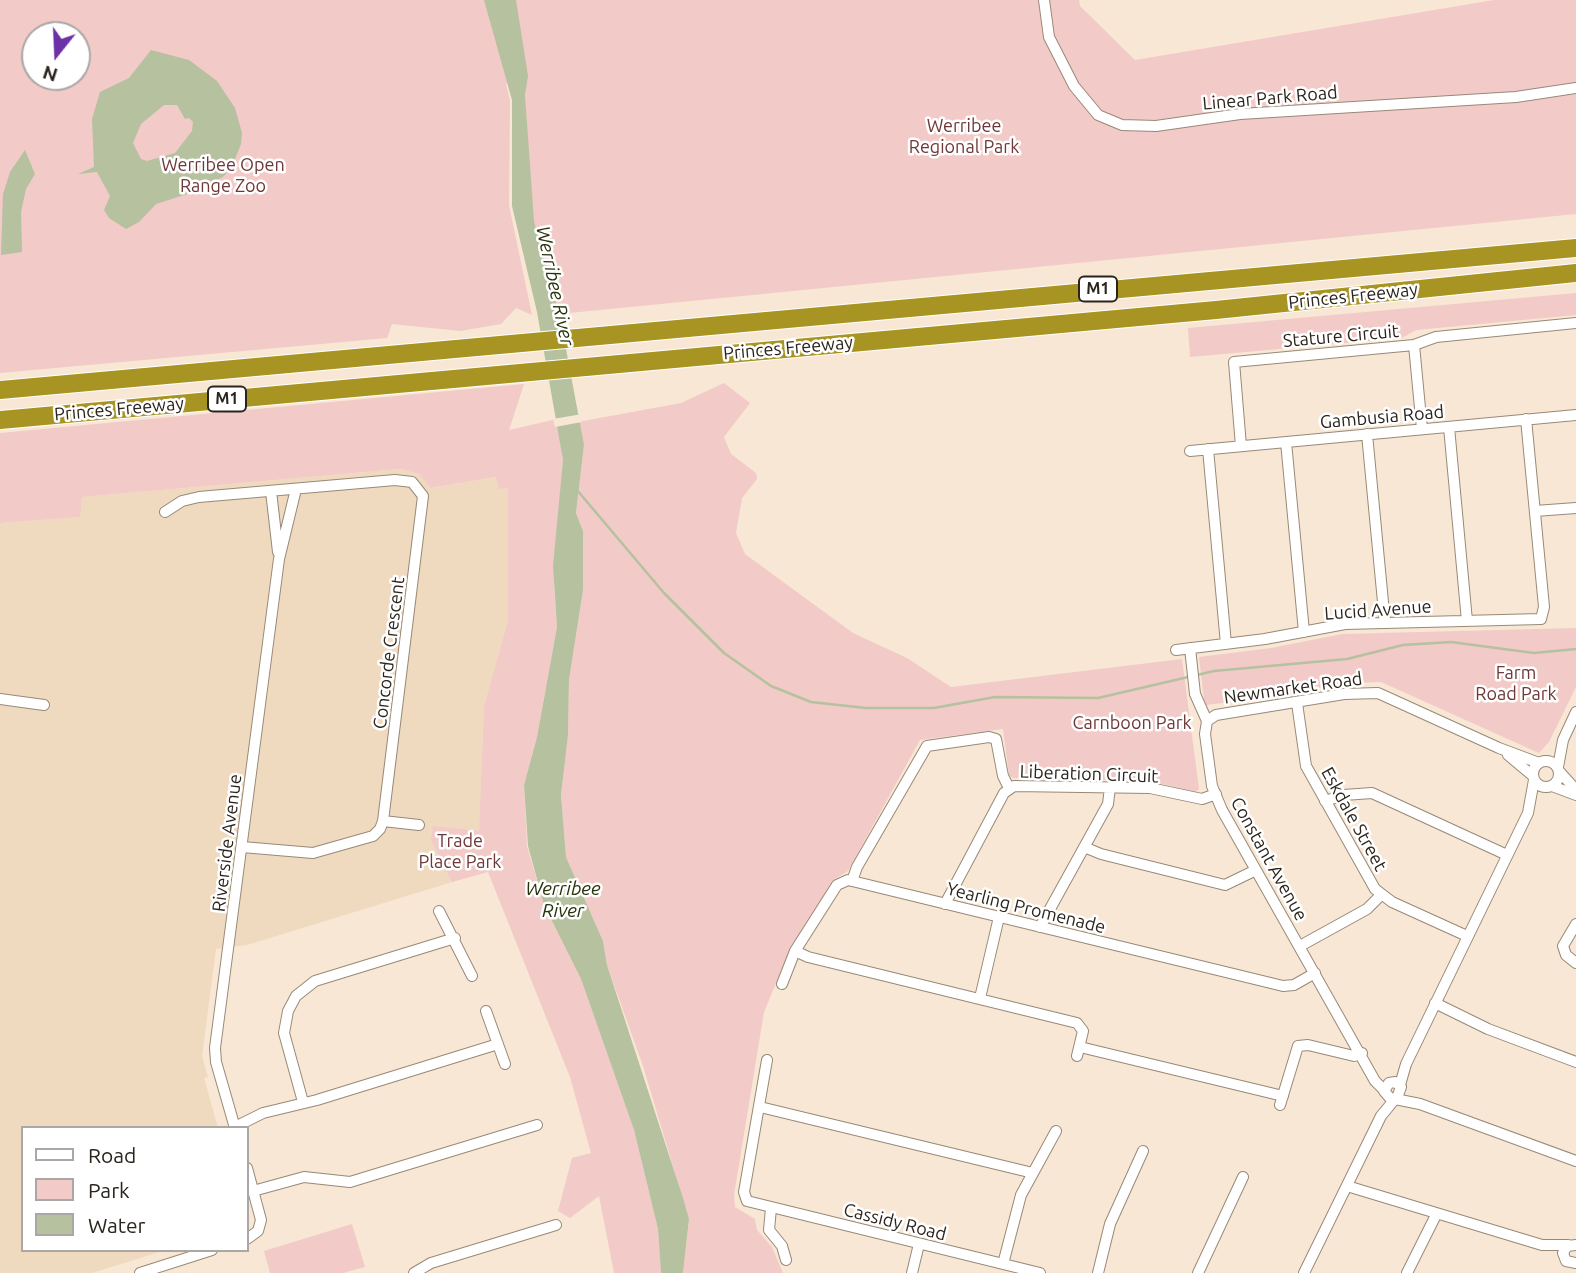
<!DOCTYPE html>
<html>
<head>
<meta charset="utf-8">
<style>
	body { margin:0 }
	#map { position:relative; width:1576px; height:1273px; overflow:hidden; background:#f8e7d4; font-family:Ubuntu,sans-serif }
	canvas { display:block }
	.legend { position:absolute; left:21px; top:1126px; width:228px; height:126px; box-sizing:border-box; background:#fff; border:2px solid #aaa7a5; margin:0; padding:9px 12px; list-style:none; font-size:21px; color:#2a241d }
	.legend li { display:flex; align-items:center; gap:14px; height:35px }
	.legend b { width:35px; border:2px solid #aaa7a5 }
	.north { position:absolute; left:21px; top:21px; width:70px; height:70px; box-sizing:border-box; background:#fff; border:2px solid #aaa7a5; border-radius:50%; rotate:198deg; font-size:19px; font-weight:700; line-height:28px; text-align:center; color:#2a241d }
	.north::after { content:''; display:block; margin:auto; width:24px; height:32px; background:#6c31a6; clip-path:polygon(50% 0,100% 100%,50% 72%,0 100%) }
</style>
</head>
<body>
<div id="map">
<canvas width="1576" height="1273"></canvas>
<ul class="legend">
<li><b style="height:9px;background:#fff"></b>Road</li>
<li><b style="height:19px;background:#f2cac8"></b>Park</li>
<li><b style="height:19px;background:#b5c19f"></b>Water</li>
</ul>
<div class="north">N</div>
</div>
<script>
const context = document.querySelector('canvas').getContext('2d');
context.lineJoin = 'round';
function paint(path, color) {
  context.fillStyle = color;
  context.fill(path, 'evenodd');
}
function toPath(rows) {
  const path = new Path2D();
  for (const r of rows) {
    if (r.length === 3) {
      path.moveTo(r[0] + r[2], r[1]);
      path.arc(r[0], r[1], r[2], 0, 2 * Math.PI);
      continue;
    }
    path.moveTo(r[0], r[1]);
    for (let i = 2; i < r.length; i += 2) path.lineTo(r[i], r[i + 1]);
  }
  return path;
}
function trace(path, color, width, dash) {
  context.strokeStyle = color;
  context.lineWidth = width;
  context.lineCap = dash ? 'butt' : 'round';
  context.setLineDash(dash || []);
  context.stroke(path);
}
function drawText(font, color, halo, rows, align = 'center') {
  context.font = font + ' Ubuntu,sans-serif';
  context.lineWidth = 5;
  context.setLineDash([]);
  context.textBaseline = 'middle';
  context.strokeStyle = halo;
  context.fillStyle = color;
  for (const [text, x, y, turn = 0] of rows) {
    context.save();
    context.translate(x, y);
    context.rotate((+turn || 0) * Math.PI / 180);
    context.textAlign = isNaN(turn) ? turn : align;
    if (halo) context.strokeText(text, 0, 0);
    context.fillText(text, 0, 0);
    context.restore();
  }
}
paint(toPath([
	[400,469,419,474,432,488,497,477,499,488,508,488,508,620,484,706,479,838,488,871,247,945,216,949,202,1056,208,1077,204,1078,218,1128,23,1128,23,1250,166,1250,92,1273,0,1273,0,523,79,517,82,497]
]), '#efdac0');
paint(toPath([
	[0,0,1079,0,1080,6,1135,60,1494,0,1576,0,1576,214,559,314,534,221,531,195,525,95,527,76,506,84,510,100,509,205,532,315,516,308,501,324,460,331,392,324,387,338,0,373],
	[35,35,77,35,77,77,35,77],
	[1576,293,1576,315,1416,330,1402,338,1190,357,1188,328],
	[724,383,750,403,724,437,731,454,756,473,757,479,742,498,736,533,745,554,853,633,907,658,951,687,1182,659,1199,789,1196,792,1150,781,1013,778,1009,775,1003,729,920,740,848,871,835,879,791,947,764,1012,734,1195,735,1207,755,1219,757,1230,772,1247,783,1273,683,1273,689,1220,643,1066,607,965,603,941,566,857,561,795,568,735,569,680,583,590,583,531,576,513,584,445,578,422,681,403],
	[524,384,509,430,557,419,563,460,554,585,557,627,537,737,524,785,527,846,544,905,581,979,634,1130,658,1229,661,1273,614,1273,599,1196,570,1218,558,1211,572,1158,591,1153,570,1077,488,872,452,882,431,840,433,826,479,831,484,706,508,620,508,488,499,489,496,477,431,488,419,474,400,469,82,497,80,517,0,523,0,433],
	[1576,628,1576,687,1549,742,1539,753,1381,682,1347,683,1279,696,1206,705,1204,699,1199,657,1271,648,1342,634],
	[352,1224,365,1267,343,1273,270,1273,264,1251]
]), '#f2cac8');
paint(toPath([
	[484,0,516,0,528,76,525,95,534,221,560,317,584,445,576,513,583,531,583,590,569,680,568,735,561,795,566,857,603,941,607,965,683,1198,689,1219,683,1273,661,1273,658,1229,634,1130,581,979,544,905,528,846,524,785,537,737,557,627,553,566,563,460,537,312,512,206,512,100],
	[151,50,189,60,217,81,235,108,242,133,241,144,233,164,224,176,200,190,156,204,139,222,126,229,109,218,104,210,110,196,97,172,78,174,94,167,92,119,100,92,129,78],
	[164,105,177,105,185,119,189,118,193,122,192,131,175,153,147,161,141,159,133,143,141,124],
	[25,150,35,174,26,189,21,212,22,252,1,255,3,194,10,172]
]), '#b5c19f');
paint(toPath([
	[582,414,582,422,555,427,553,419]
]), '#f8e7d4');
trace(toPath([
	[577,490,664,593,724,653,771,686,811,702,866,708,934,708,995,697,1098,698,1214,671,1347,659,1403,645,1451,642,1534,653,1576,649]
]), '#b5c19f', 2.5);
const street = toPath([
	[1044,0,1049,37,1074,86,1098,115,1122,125,1156,126,1240,114,1516,97,1576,88],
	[1414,345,1422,429],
	[1449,427,1467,621],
	[1367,434,1385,623],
	[1286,442,1304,632],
	[1241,446,1234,362,1414,345,1436,337,1576,323],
	[1208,449,1226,644],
	[1190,451,1576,415],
	[271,491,278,552],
	[1535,511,1576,508],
	[165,512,182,501,199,497,395,480,412,482,423,496,383,821,380,829,373,836,313,853,242,847],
	[1190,648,1195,694,1207,721,1205,734,1212,786,1222,810,1375,1081,1384,1090],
	[1176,650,1265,639,1345,624,1541,619,1544,607,1526,419],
	[0,699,44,705],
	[1297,703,1306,766,1375,889,1392,902,1467,936],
	[1207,721,1216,715,1344,694,1378,693,1499,748,1539,763],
	[1508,755,1533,776],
	[1546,774,13],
	[1558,767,1563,740,1576,712],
	[1559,771,1576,790],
	[1552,786,1576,795],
	[1325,801,1344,795,1372,793,1507,855],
	[383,821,419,825],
	[1084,847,1101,854,1225,885,1256,870],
	[852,881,857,867,927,746,989,737,996,739,1003,776,1009,788],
	[945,904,1004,793,1014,786,1150,788,1202,799,1216,794],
	[439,911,472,976],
	[1576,924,1563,946,1566,955,1576,963],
	[1040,927,1108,804,1110,787],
	[1300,946,1367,909,1381,895],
	[795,951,808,957,1077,1023,1083,1031,1077,1056],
	[782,984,795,951,837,885,848,880,1283,986,1294,985,1315,973],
	[980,998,999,917],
	[1435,1003,1488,1029,1576,1062],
	[486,1011,505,1064],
	[1080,1047,1283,1096],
	[767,1060,744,1192,747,1201,1040,1273],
	[1400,1085,1406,1064,1528,813,1534,780],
	[1397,1098,1401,1087,1395,1082,1389,1083,1384,1091,1390,1098,1420,1104,1576,1161],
	[303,1102,284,1033,288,1011,296,996,315,981,455,938],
	[1280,1105,1298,1046,1308,1045,1354,1056,1362,1053],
	[760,1107,1033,1173],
	[235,1127,263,1113,317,1100,498,1044],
	[235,1128,216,1062,215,1048,279,559,296,489],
	[247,1168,261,1220,258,1231,247,1239],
	[1347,1186,1542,1245,1568,1245],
	[253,1191,304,1177,350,1182,537,1125],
	[771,1208,769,1230,782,1246,786,1260],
	[1576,1245,1567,1246,1563,1253,1566,1261,1576,1263],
	[1003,1264,1021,1195,1056,1131],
	[140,1273,212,1250],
	[414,1273,431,1263,556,1225],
	[912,1273,919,1244],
	[1098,1273,1110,1224,1143,1151],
	[1198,1273,1243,1177],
	[1304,1273,1381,1116,1395,1099],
	[1407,1273,1436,1215]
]);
const highway = toPath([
	[0,390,1576,248],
	[0,420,1216,310,1576,273]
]);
trace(street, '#988977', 12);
trace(highway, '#fff', 20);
trace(street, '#fff', 10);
trace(highway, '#a89423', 18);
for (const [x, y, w] of [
	[1098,289,38],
	[227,399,38]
]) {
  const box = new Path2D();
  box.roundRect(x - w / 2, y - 12.5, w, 25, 5);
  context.fillStyle = '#fff';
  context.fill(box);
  trace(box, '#2a241d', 2);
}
drawText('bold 16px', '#2a241d', null, [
	["M1",1098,289],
	["M1",227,399]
]);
drawText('18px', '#2a241d', '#fff', [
	["Linear Park Road",1270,98,-5],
	["Princes Freeway",1353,296,-6],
	["Stature Circuit",1341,336,-5],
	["Princes Freeway",788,348,-5],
	["Princes Freeway",119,409,-5],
	["Gambusia Road",1382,417,-5],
	["Lucid Avenue",1378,610,-4],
	["Concorde Crescent",389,653,-83],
	["Newmarket Road",1293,688,-8],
	["Liberation Circuit",1089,774,2],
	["Eskdale Street",1354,819,61],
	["Riverside Avenue",227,843,-83],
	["Constant Avenue",1269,859,61],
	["Yearling Promenade",1026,908,14],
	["Cassidy Road",895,1222,14]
]);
drawText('18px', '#6f3838', '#fff', [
	["Werribee",964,126],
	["Regional Park",964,147],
	["Werribee Open",223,165],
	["Range Zoo",223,186],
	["Farm",1516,673],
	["Road Park",1516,694],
	["Carnboon Park",1132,723],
	["Trade",460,841],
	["Place Park",460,862]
]);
drawText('italic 19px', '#27330b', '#fff', [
	["Werribee River",555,286,78],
	["Werribee",563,889],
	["River",563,911]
]);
</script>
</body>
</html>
